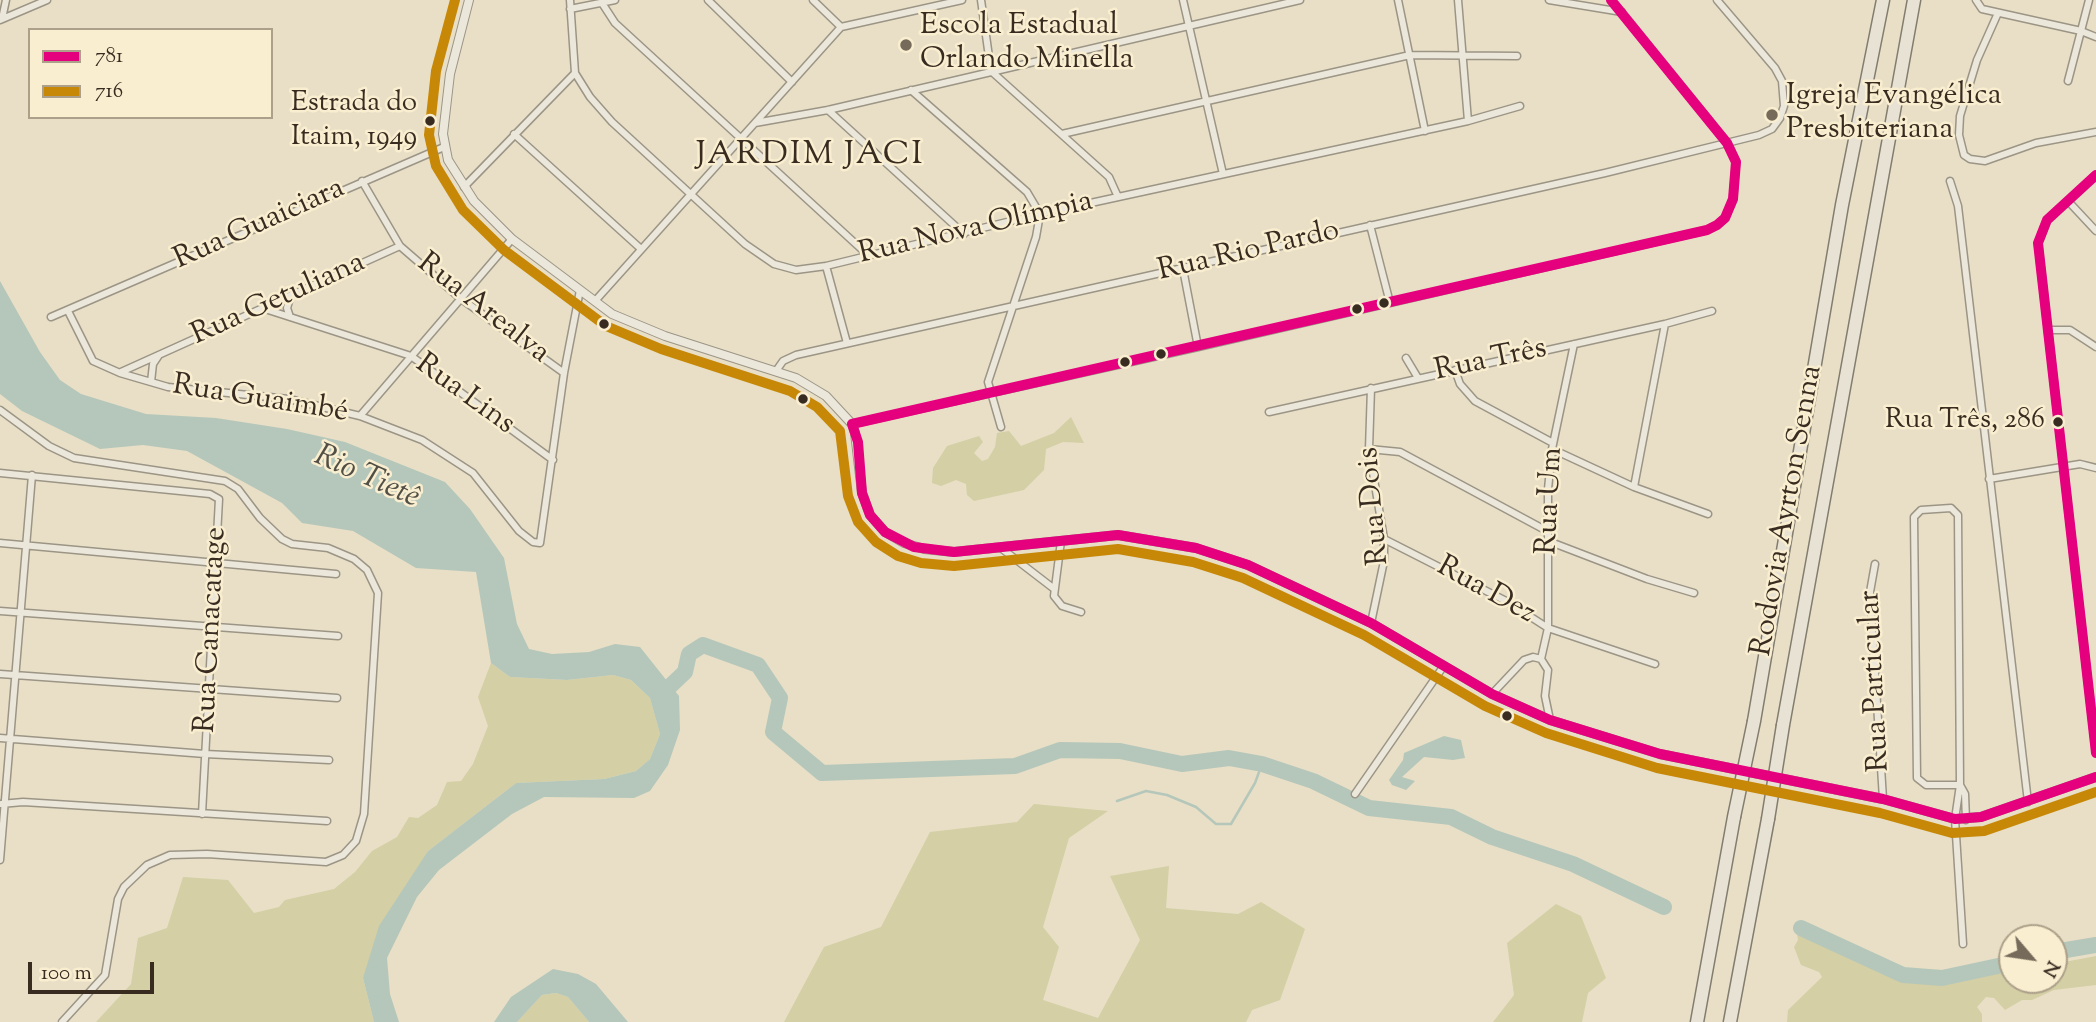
<!DOCTYPE html>
<html>
<head>
<meta charset="utf-8">
<style>
	body { margin:0 }
	#map { position:relative; width:2096px; height:1022px; overflow:hidden; background:#e8dfc6; font-family:"Sorts Mill Goudy",serif }
	canvas { display:block }
	.legend { position:absolute; left:28px; top:28px; width:245px; height:91px; box-sizing:border-box; background:#faeed0; border:2px solid #aca08a; margin:0; padding:9px 12px; list-style:none; font-size:21px; color:#382c21 }
	.legend li { display:flex; align-items:center; gap:14px; height:35px }
	.legend b { width:35px; border:2px solid #aca08a }
	.north { position:absolute; left:1998px; top:924px; width:70px; height:70px; box-sizing:border-box; background:#faeed0; border:2px solid #aca08a; border-radius:50%; rotate:119deg; font-size:19px; font-weight:700; line-height:28px; text-align:center; color:#382c21 }
	.north::after { content:''; display:block; margin:auto; width:24px; height:32px; background:#766b5b; clip-path:polygon(50% 0,100% 100%,50% 72%,0 100%) }
	.scale { position:absolute; left:28px; top:962px; width:126px; height:32px; box-sizing:border-box; border:4px solid #382c21; border-top:0; padding-left:9px; font-size:21px; line-height:24px; white-space:nowrap; color:#382c21; -webkit-text-stroke:5px #faeed0; paint-order:stroke }
</style>
</head>
<body>
<div id="map">
<canvas width="2096" height="1022"></canvas>
<ul class="legend">
<li><b style="height:9px;background:#e5007d"></b>781</li>
<li><b style="height:9px;background:#c78808"></b>716</li>
</ul>
<div class="north">N</div>
<div class="scale">100 m</div>
</div>
<script>
const context = document.querySelector('canvas').getContext('2d');
context.lineJoin = 'round';
function paint(path, color) {
  context.fillStyle = color;
  context.fill(path, 'evenodd');
}
function toPath(rows) {
  const path = new Path2D();
  for (const r of rows) {
    path.moveTo(r[0], r[1]);
    for (let i = 2; i < r.length; i += 2) path.lineTo(r[i], r[i + 1]);
  }
  return path;
}
function trace(path, color, width, dash) {
  context.strokeStyle = color;
  context.lineWidth = width;
  context.lineCap = dash ? 'butt' : 'round';
  context.setLineDash(dash || []);
  context.stroke(path);
}
function drawText(font, color, halo, rows, align = 'center') {
  context.font = font + ' "Sorts Mill Goudy",serif';
  context.lineWidth = 5;
  context.setLineDash([]);
  context.textBaseline = 'middle';
  context.strokeStyle = halo;
  context.fillStyle = color;
  for (const [text, x, y, turn = 0] of rows) {
    context.save();
    context.translate(x, y);
    context.rotate((+turn || 0) * Math.PI / 180);
    context.textAlign = isNaN(turn) ? turn : align;
    if (halo) context.strokeText(text, 0, 0);
    context.fillText(text, 0, 0);
    context.restore();
  }
}
paint(toPath([
	[1071,417,1084,443,1063,442,1046,449,1044,470,1024,490,974,501,967,495,966,484,956,480,941,486,932,483,933,468,947,446,979,436,983,442,974,453,982,461,988,459,995,447,997,433,1009,431,1021,446,1054,433],
	[491,663,510,677,567,680,613,675,631,680,650,698,660,734,650,759,636,771,604,779,516,783,428,851,363,978,374,1022,96,1022,131,984,138,938,167,928,183,877,228,880,254,913,279,907,285,900,334,889,355,872,372,851,397,837,409,817,418,818,437,805,447,782,461,781,473,764,488,726,478,697],
	[1034,804,1108,811,1069,838,1043,927,1059,947,1043,1000,1098,1018,1140,940,1110,876,1169,866,1166,908,1238,914,1261,902,1305,929,1280,1000,1252,1010,1246,1022,784,1022,824,947,881,927,930,832,1017,822],
	[1556,904,1581,916,1606,978,1588,993,1582,1022,1493,1022,1514,995,1507,943],
	[1813,929,1823,932,1870,963,1904,979,1940,983,2008,971,2012,972,2012,980,2054,980,2054,964,2096,956,2096,985,2054,990,2032,1000,2022,1000,2005,1010,1994,998,1986,997,1977,1007,1982,1014,1982,1022,1787,1022,1788,1010,1822,977,1819,972,1801,965,1794,947,1798,940,1797,933],
	[556,993,568,997,589,1022,517,1022,542,995]
]), '#d4cfa4');
paint(toPath([
	[0,281,40,352,60,380,81,394,146,414,216,418,287,429,345,442,445,482,470,509,504,558,517,624,529,649,552,654,589,652,615,644,640,647,679,696,680,730,668,765,650,791,634,798,544,797,512,814,439,870,417,897,387,958,390,994,399,1022,374,1022,363,978,379,926,428,851,516,783,604,779,636,771,650,759,660,734,650,698,631,680,613,675,567,680,510,677,491,663,476,572,416,568,353,531,302,523,282,503,187,451,143,445,100,449,22,411,0,394],
	[1444,736,1461,740,1465,758,1453,760,1424,757,1402,777,1415,781,1406,790,1392,785,1389,780,1403,760,1404,753],
	[553,969,578,974,596,984,628,1022,589,1022,568,997,556,993,542,995,517,1022,494,1022,511,997]
]), '#b5c7ba');
trace(toPath([
	[1117,801,1146,791,1167,795,1196,807,1216,824,1231,824,1255,783,1262,764]
]), '#b5c7ba', 2.5);
trace(toPath([
	[665,691,685,672,689,654,703,645,758,665,780,698,773,732,822,773,1015,766,1060,750,1120,751,1182,764,1229,758,1262,764,1313,781,1369,808,1451,817,1492,837,1573,864,1664,907],
	[1801,928,1903,975,1942,978,2012,963],
	[2054,952,2096,945]
]), '#b5c7ba', 16);
const minor = toPath([
	[570,0,575,73,590,97,612,122,745,244,774,264,796,270,826,266,1040,214,1468,121,1520,106],
	[708,0,792,82],
	[813,0,841,27],
	[981,0,991,71,1109,177,1118,197],
	[1183,0,1223,174],
	[1398,0,1425,131],
	[1458,0,1468,121],
	[1549,0,1622,12],
	[1976,0,1982,9,2081,31,2096,37],
	[602,3,615,23,869,256],
	[570,9,615,0],
	[1998,13,1977,60,1960,116,1959,135,1964,155,1970,159,1985,161,2036,143,2096,132],
	[2,19,6,0],
	[0,20,47,0],
	[841,27,962,0],
	[2068,81,2089,0],
	[911,90,1027,192,1040,214,1036,237,988,382,1001,427],
	[828,110,964,234],
	[755,123,828,110,1300,0],
	[514,134,641,249],
	[1062,134,1410,55,1517,56],
	[2096,175,2047,220,2038,243,2096,753],
	[362,181,400,246,460,298,564,373],
	[1950,181,1958,206,2028,802],
	[464,187,575,73],
	[2068,201,2096,231],
	[1370,225,1390,303],
	[826,266,847,343],
	[1183,269,1198,347],
	[595,301,841,27],
	[262,308,411,356,553,460],
	[68,311,93,361,120,373,168,387,289,399,360,416,422,440,473,473,519,531,533,542,540,543,564,373,580,290],
	[51,317,444,147],
	[290,317,287,308,291,295],
	[2049,330,2070,330,2096,347],
	[1406,358,1418,378],
	[1455,370,1460,384,1475,401,1553,443],
	[776,371,783,361,796,355,1605,173,1759,135,1772,129,1780,118,1784,106,1782,81,1775,68,1717,0],
	[121,372,400,246],
	[151,382,153,364,159,355],
	[1371,388,1369,449,1384,539,1384,561,1371,623],
	[0,410,49,446,74,458,225,481,238,489,260,518,282,539,292,544,328,548,354,559,367,570,378,593,364,814,356,841,343,855,326,862,207,854,170,855,147,865,124,887,118,899,105,975,62,1022],
	[1269,412,1665,324,1712,311],
	[360,416,512,239],
	[852,424,1198,347,1707,230,1717,225,1725,218,1733,199,1736,162,1727,143,1611,0],
	[1369,449,1400,452,1547,531],
	[1552,449,1634,487,1708,514],
	[0,473,210,494,219,499,202,814],
	[1989,479,2080,464,2096,468],
	[1634,487,1665,324],
	[1384,539,1506,601,1548,628,1655,664],
	[1061,541,1054,596,1062,606,1081,612],
	[1548,541,1647,579,1694,593],
	[0,543,336,574],
	[1001,548,1053,588],
	[1875,564,1870,592,1883,799],
	[0,611,338,636],
	[1541,659,1548,628,1548,489,1552,449,1574,344],
	[0,674,337,698],
	[1492,694,1524,660,1533,657,1541,659,1548,670,1545,696,1550,720],
	[0,738,205,754,329,760],
	[1960,785,1926,785,1917,778,1914,517,1921,510,1951,508,1958,515,1960,785,1955,819,1963,944],
	[1960,785,1965,794,1966,820],
	[1355,794,1443,667],
	[1,804,23,802,327,821],
	[0,860,32,475]
]);
const tertiary = toPath([
	[469,0,450,74,443,134,448,160,474,201,512,239,612,314,665,336,796,378,826,396,852,424,855,433,862,493,870,515,885,532,904,543,924,549,954,552,1118,535,1196,548,1248,565,1371,623,1492,694,1550,720,1660,754,1883,799,1955,819,1981,817,2096,777]
]);
const motorway = toPath([
	[1754,721,1842,205,1883,0],
	[1783,725,1914,0],
	[1697,1022,1734,817],
	[1730,1022,1768,819]
]);
trace(minor, '#9c9586', 9);
trace(tertiary, '#9c9586', 10);
trace(motorway, '#837d6f', 15);
trace(minor, '#ebe7da', 6);
trace(tertiary, '#ebe7da', 8);
trace(motorway, '#e8e2d4', 12);
const motorwayBridge = toPath([
	[1734,817,1754,721],
	[1768,819,1783,725]
]);
trace(motorwayBridge, '#837d6f', 15, []);
trace(motorwayBridge, '#e8e2d4', 12);
trace(toPath([
	[2096,175,2047,220,2038,243,2096,753],
	[852,424,858,442,862,493,870,515,885,532,914,547,954,552,1118,535,1196,548,1248,565,1371,623,1492,694,1550,720,1660,754,1883,799,1955,819,1981,817,2096,777],
	[852,424,1707,230,1717,225,1725,218,1733,199,1736,162,1727,143,1611,0]
]), '#e5007d', 10);
trace(toPath([
	[455,0,436,71,429,135,436,166,463,210,504,250,606,326,661,349,790,391,817,407,840,431,848,496,858,522,876,542,898,556,921,563,954,566,1118,549,1193,562,1243,578,1364,635,1485,706,1546,733,1657,768,1880,813,1952,833,1984,831,2096,792]
]), '#c78808', 10);
for (const [x, y, r, color] of [
	[906,45,7,"#766b5b"],
	[1772,115,7,"#766b5b"],
	[430,121,6,"#382c21"],
	[1384,303,6,"#382c21"],
	[1357,309,6,"#382c21"],
	[604,324,6,"#382c21"],
	[1161,354,6,"#382c21"],
	[1125,362,6,"#382c21"],
	[803,399,6,"#382c21"],
	[2058,422,6,"#382c21"],
	[1507,716,6,"#382c21"]
]) {
  const dot = new Path2D();
  dot.arc(x, y, r, 0, 2 * Math.PI);
  context.fillStyle = color;
  context.fill(dot);
  trace(dot, '#faeed0', 2.5);
}
drawText('28px', '#382c21', '#faeed0', [
	["Estrada do",417,105],
	["Itaim, 1949",417,139],
	["Rua Três, 286",2045,422]
], 'right');
drawText('30px', '#382c21', '#faeed0', [
	["Escola Estadual",920,28],
	["Orlando Minella",920,62],
	["Igreja Evangélica",1786,98],
	["Presbiteriana",1786,132]
], 'left');
drawText('30px', '#382c21', '#faeed0', [
	["Rua Guaiciara",260,226,-24],
	["Rua Nova Olímpia",976,230,-13],
	["Rua Rio Pardo",1249,253,-13],
	["Rua Getuliana",279,301,-24],
	["Rua Arealva",482,310,38],
	["Rua Três",1491,362,-12],
	["Rua Lins",464,396,36],
	["Rua Guaimbé",260,401,9],
	["Rua Um",1552,501,-87],
	["Rua Dois",1376,506,-95],
	["Rodovia Ayrton Senna",1789,511,-80],
	["Rua Dez",1485,592,29],
	["Rua Canacatage",213,630,-87],
	["Rua Particular",1877,681,-93]
]);
drawText('italic 32px', '#525046', '#faeed0', [
	["Rio Tietê",366,479,24]
]);
context.letterSpacing = '2px';
drawText('33px', '#382c21', '#faeed0', [
	["JARDIM JACI",810,157]
]);
context.letterSpacing = '0px';
</script>
</body>
</html>
